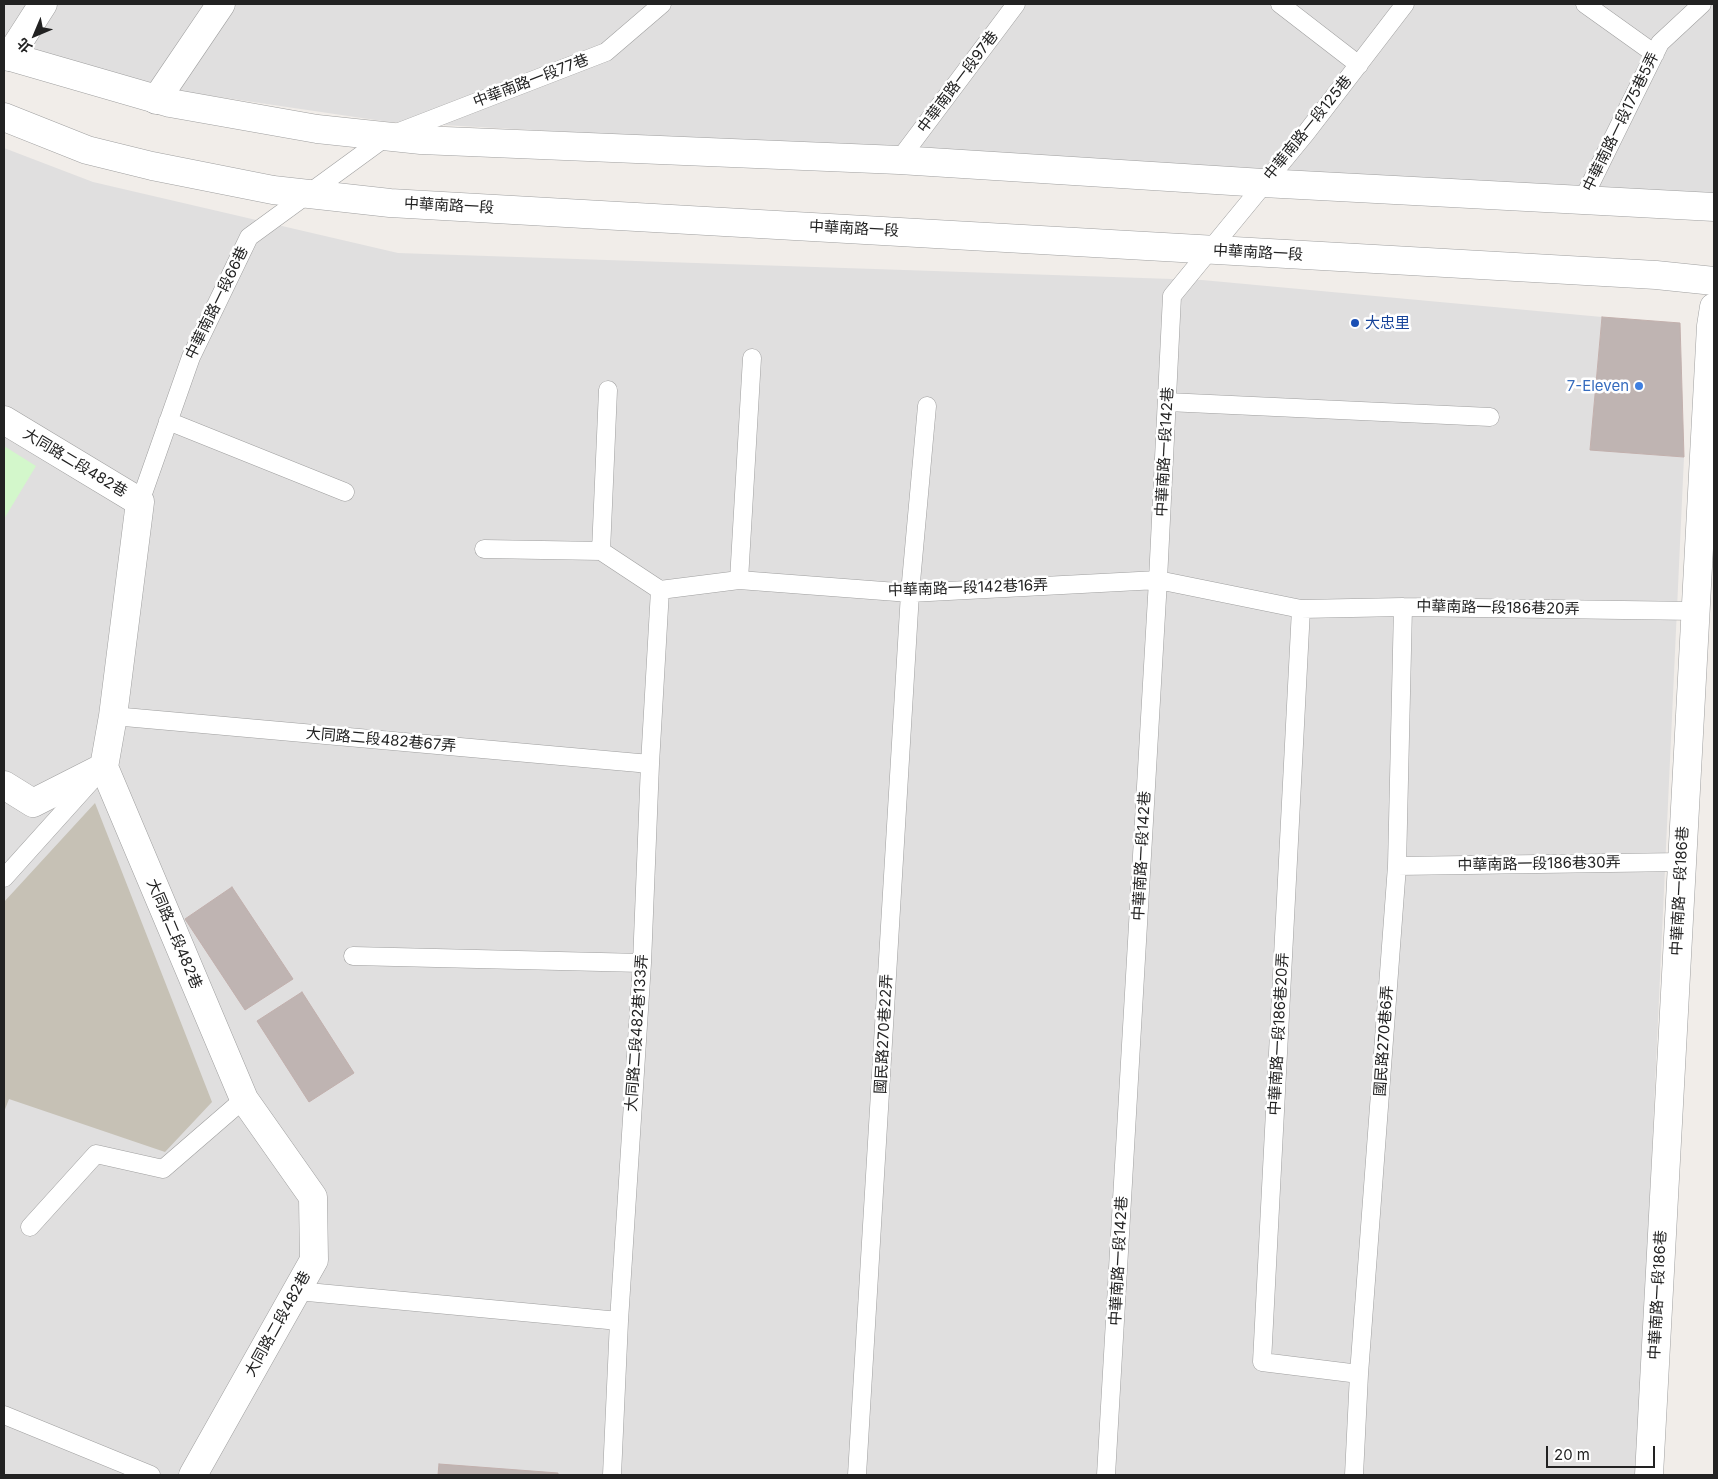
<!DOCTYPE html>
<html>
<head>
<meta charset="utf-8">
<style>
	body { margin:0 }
	#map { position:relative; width:1718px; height:1479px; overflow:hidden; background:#f1ede9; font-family:Inter,"Noto Sans TC",sans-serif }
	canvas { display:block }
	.frame { position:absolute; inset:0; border:5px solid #222; pointer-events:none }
	.north { position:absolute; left:10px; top:10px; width:50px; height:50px; -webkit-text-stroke:4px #fff; paint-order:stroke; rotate:225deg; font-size:14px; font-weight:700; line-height:20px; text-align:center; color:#222 }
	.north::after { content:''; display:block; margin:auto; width:18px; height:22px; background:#222; clip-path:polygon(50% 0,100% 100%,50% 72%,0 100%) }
	.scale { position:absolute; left:1546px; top:1446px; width:109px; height:22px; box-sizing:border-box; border:2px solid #222; border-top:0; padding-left:6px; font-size:15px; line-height:18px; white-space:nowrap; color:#222; -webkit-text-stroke:4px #fff; paint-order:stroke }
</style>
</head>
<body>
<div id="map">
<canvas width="1718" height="1479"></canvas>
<div class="frame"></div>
<div class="north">北</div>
<div class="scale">20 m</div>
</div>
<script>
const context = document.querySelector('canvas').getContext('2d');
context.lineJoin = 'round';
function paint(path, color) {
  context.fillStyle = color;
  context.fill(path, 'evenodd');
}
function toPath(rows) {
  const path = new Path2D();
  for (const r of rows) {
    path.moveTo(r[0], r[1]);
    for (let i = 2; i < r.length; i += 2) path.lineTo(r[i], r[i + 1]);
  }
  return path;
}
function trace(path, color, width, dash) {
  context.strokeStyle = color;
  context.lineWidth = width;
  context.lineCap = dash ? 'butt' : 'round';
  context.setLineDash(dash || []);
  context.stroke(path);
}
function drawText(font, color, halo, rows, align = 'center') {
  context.font = font + ' Inter,"Noto Sans TC",sans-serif';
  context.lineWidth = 5;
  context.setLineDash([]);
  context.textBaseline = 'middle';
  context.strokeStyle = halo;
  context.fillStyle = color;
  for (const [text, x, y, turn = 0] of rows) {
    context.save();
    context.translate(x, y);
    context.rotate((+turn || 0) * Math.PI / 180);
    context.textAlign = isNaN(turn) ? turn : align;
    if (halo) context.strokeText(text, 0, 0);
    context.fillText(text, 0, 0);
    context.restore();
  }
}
paint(toPath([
	[4,4,1714,4,1714,196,389,122,151,87,4,43],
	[4,148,93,182,398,253,1202,280,1602,317,1590,449,1684,457,1637,1475,183,1475,180,1474,178,1475,4,1475]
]), '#e0dfdf');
paint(toPath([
	[95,803,212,1102,165,1152,9,1099,4,1112,4,902]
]), '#c6c1b5');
paint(toPath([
	[4,446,36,466,4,519]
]), '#d3f7cb');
const building = toPath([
	[1602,317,1680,323,1684,457,1590,450,1602,317],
	[232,887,293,979,245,1010,185,919,232,887],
	[302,992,354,1073,309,1102,257,1021,302,992],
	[439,1464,558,1473,558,1475,438,1475,439,1464]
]);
paint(building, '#bfb4b2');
trace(building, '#c2b0ad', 1);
const service = toPath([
	[1280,4,1359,65],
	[1585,4,1655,54],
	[899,160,1016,4],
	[1583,199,1660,43,1702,4],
	[608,390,601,551,660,590],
	[1167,402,1490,417],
	[168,421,345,492],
	[140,502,191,357,249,237,386,137,606,52,662,4],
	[484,549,601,551],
	[739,580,752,358],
	[660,590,739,580,910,593,1158,580,1301,609,1403,607,1696,611],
	[1301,609,1262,1362,1359,1374],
	[113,716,650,764],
	[1397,866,1682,862],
	[4,878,93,779],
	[353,956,642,963],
	[30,1227,96,1154,163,1169,244,1099],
	[297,1291,619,1321],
	[4,1415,151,1475],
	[612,1475,619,1321,642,963,650,764,660,590],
	[857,1475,910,593,927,406],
	[1106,1475,1158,580,1172,296,1306,133,1405,4],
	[1354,1475,1359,1374,1397,866,1403,607]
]);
const minor = toPath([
	[9,57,43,4],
	[156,100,221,4],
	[4,420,140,502,113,716,104,767,244,1099,313,1197,314,1260,193,1475],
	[4,785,33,803,104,767],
	[1649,1475,1711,326,1714,307]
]);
const tertiary = toPath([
	[4,55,170,103,317,129,421,140,899,160,1263,183,1714,207],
	[4,117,87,150,152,166,273,190,390,203,1656,275,1714,281]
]);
trace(service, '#9f9f9f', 19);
trace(minor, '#9f9f9f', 29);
trace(tertiary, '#9f9f9f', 29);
trace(service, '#fff', 18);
trace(minor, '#fff', 28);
trace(tertiary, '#fff', 28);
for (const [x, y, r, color] of [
	[1355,323,5,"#1a4fb4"],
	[1639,386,5,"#3f7fe0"]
]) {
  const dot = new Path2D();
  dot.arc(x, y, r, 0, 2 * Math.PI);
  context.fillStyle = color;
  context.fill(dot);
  trace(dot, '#fff', 2);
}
drawText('15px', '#222', '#fff', [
	["中華南路一段77巷",531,81,-21],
	["中華南路一段97巷",958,82,-53],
	["中華南路一段175巷5弄",1621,122,-64],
	["中華南路一段125巷",1308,128,-51],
	["中華南路一段",449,206,3],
	["中華南路一段",854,229,3],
	["中華南路一段",1258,253,3],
	["中華南路一段66巷",217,303,-64],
	["中華南路一段142巷",1165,452,-87],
	["大同路二段482巷",75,463,31],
	["中華南路一段142巷16弄",968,588,-2],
	["中華南路一段186巷20弄",1498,608,1],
	["大同路二段482巷67弄",381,740,5],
	["中華南路一段142巷",1142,856,-87],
	["中華南路一段186巷30弄",1539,864,-1],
	["中華南路一段186巷",1680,891,-87],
	["大同路二段482巷",174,934,67],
	["大同路二段482巷133弄",637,1033,-86],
	["國民路270巷22弄",884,1034,-87],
	["中華南路一段186巷20弄",1279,1034,-87],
	["國民路270巷6弄",1384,1041,-86],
	["中華南路一段142巷",1119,1261,-87],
	["中華南路一段186巷",1658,1295,-87],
	["大同路二段482巷",278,1324,-61]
]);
drawText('15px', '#164399', '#fff', [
	["大忠里",1365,323]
], 'left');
drawText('15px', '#366cbe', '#fff', [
	["7-Eleven",1629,386]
], 'right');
</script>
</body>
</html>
